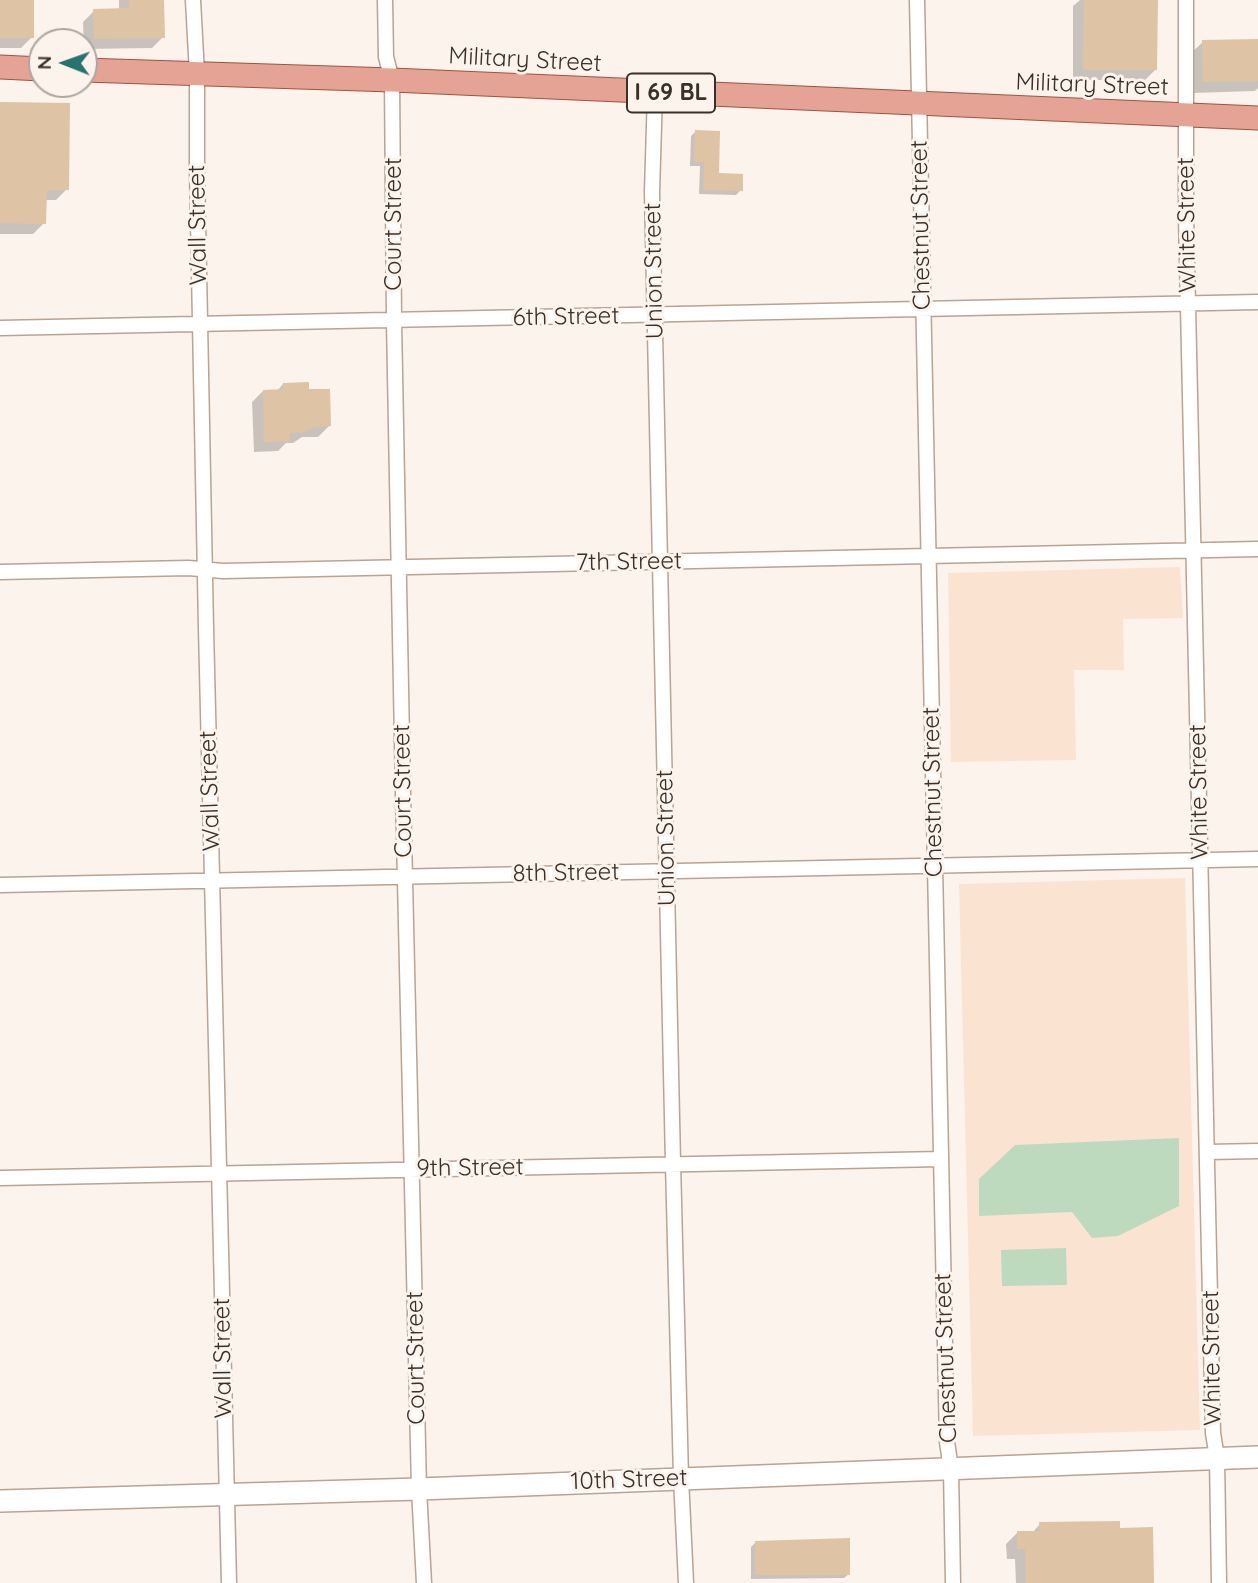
<!DOCTYPE html>
<html>
<head>
<meta charset="utf-8">
<style>
	body { margin:0 }
	#map { position:relative; width:1258px; height:1583px; overflow:hidden; background:#fcf3ec; font-family:Quicksand,sans-serif }
	canvas { display:block }
	.north { position:absolute; left:28px; top:28px; width:70px; height:70px; box-sizing:border-box; background:#fcf3ec; border:2px solid #aea59e; border-radius:50%; rotate:271deg; font-size:19px; font-weight:700; line-height:28px; text-align:center; color:#383029 }
	.north::after { content:''; display:block; margin:auto; width:24px; height:32px; background:#287270; clip-path:polygon(50% 0,100% 100%,50% 72%,0 100%) }
</style>
</head>
<body>
<div id="map">
<canvas width="1258" height="1583"></canvas>
<div class="north">N</div>
</div>
<script>
const context = document.querySelector('canvas').getContext('2d');
context.lineJoin = 'round';
function paint(path, color) {
  context.fillStyle = color;
  context.fill(path, 'evenodd');
}
function toPath(rows) {
  const path = new Path2D();
  for (const r of rows) {
    path.moveTo(r[0], r[1]);
    for (let i = 2; i < r.length; i += 2) path.lineTo(r[i], r[i + 1]);
  }
  return path;
}
function trace(path, color, width, dash) {
  context.strokeStyle = color;
  context.lineWidth = width;
  context.lineCap = dash ? 'butt' : 'round';
  context.setLineDash(dash || []);
  context.stroke(path);
}
function drawText(font, color, halo, rows, align = 'center') {
  context.font = font + ' Quicksand,sans-serif';
  context.lineWidth = 6;
  context.setLineDash([]);
  context.textBaseline = 'middle';
  context.strokeStyle = halo;
  context.fillStyle = color;
  for (const [text, x, y, turn = 0] of rows) {
    context.save();
    context.translate(x, y);
    context.rotate((+turn || 0) * Math.PI / 180);
    context.textAlign = isNaN(turn) ? turn : align;
    if (halo) context.strokeText(text, 0, 0);
    context.fillText(text, 0, 0);
    context.restore();
  }
}
paint(toPath([
	[1180,567,1183,618,1123,619,1124,670,1074,670,1076,760,951,762,948,573],
	[1185,878,1200,1430,973,1436,959,884]
]), '#fbe3d1');
paint(toPath([
	[1179,1138,1179,1206,1118,1236,1092,1238,1072,1212,979,1216,979,1179,1015,1145],
	[1066,1248,1067,1285,1002,1286,1001,1250]
]), '#bddabf');
paint(toPath([
	[0,0,32,0,32,37,21,48,0,48],
	[119,0,163,0,163,37,152,48,84,49,83,22,94,11,119,10],
	[1080,0,1156,0,1156,69,1145,80,1073,80,1073,6],
	[1258,40,1258,88,1255,91,1193,93,1192,52,1203,42],
	[0,104,67,189,56,200,45,200,44,223,33,234,0,234],
	[696,131,717,175,741,190,736,195,699,194,700,166,690,166,691,136],
	[283,384,329,426,318,437,302,437,293,443,286,443,278,451,254,452,252,402,263,391,277,391],
	[1040,1524,1118,1530,1152,1583,1016,1583,1015,1559,1007,1559,1006,1544,1017,1533,1032,1533],
	[755,1543,849,1574,844,1578,751,1579,751,1547]
]), '#0003');
paint(toPath([
	[0,0,34,0,34,38,0,38],
	[129,0,164,0,165,38,94,39,93,9,129,8],
	[1084,0,1158,0,1157,70,1083,70],
	[1258,39,1258,81,1203,82,1202,40],
	[0,102,70,103,69,190,47,190,46,224,0,223],
	[695,130,720,131,719,173,743,174,743,191,703,190,704,162,694,162],
	[309,382,309,389,330,389,331,426,314,427,305,432,290,433,290,441,264,442,263,390,283,389,283,383],
	[1120,1521,1120,1528,1153,1527,1154,1583,1026,1583,1025,1549,1017,1549,1017,1531,1040,1531,1039,1522],
	[850,1538,850,1575,755,1575,755,1541]
]), '#dec3a4');
const street = toPath([
	[193,0,197,74,197,169,206,628,229,1583],
	[385,0,386,57,392,80,394,321,403,793,419,1489,424,1583],
	[917,0,947,1442,951,1469,953,1583],
	[1186,0,1186,216,1213,1433,1217,1458,1219,1583],
	[655,92,652,192,655,332,673,1163,681,1478,686,1583],
	[0,328,1258,302],
	[0,572,188,568,223,571,1258,549],
	[0,885,1258,859],
	[1208,1152,1258,1151],
	[0,1178,941,1159]
]);
const secondary = toPath([
	[0,1501,419,1489,1258,1457]
]);
const primary = toPath([
	[0,67,42,69],
	[84,70,392,80,1258,118]
]);
trace(street, '#b9a392', 17);
trace(secondary, '#b9a392', 24);
trace(primary, '#9d5342', 25);
trace(street, '#fff', 14);
trace(secondary, '#fff', 21);
trace(primary, '#e5a395', 23);
for (const [x, y, w] of [
	[671,93,88]
]) {
  const box = new Path2D();
  box.roundRect(x - w / 2, y - 19.5, w, 39, 5);
  context.fillStyle = '#fcf3ec';
  context.fill(box);
  trace(box, '#383029', 2);
}
drawText('bold 23px', '#383029', null, [
	["I 69 BL",671,93]
]);
drawText('24px', '#383029', '#fcf3ec', [
	["Military Street",525,60,3],
	["Military Street",1092,85,2],
	["Court Street",394,224,-90],
	["Wall Street",198,225,-91],
	["Chestnut Street",921,225,-91],
	["White Street",1187,225,-91],
	["Union Street",654,271,-91],
	["6th Street",566,317,-1],
	["7th Street",629,562,-1],
	["Wall Street",210,791,-92],
	["Court Street",403,791,-91],
	["Chestnut Street",933,792,-91],
	["White Street",1199,792,-91],
	["Union Street",666,838,-91],
	["8th Street",566,873,-1],
	["9th Street",470,1168,-1],
	["Wall Street",223,1358,-91],
	["Court Street",416,1358,-91],
	["Chestnut Street",946,1358,-92],
	["White Street",1212,1358,-91],
	["10th Street",629,1480,-2]
]);
</script>
</body>
</html>
